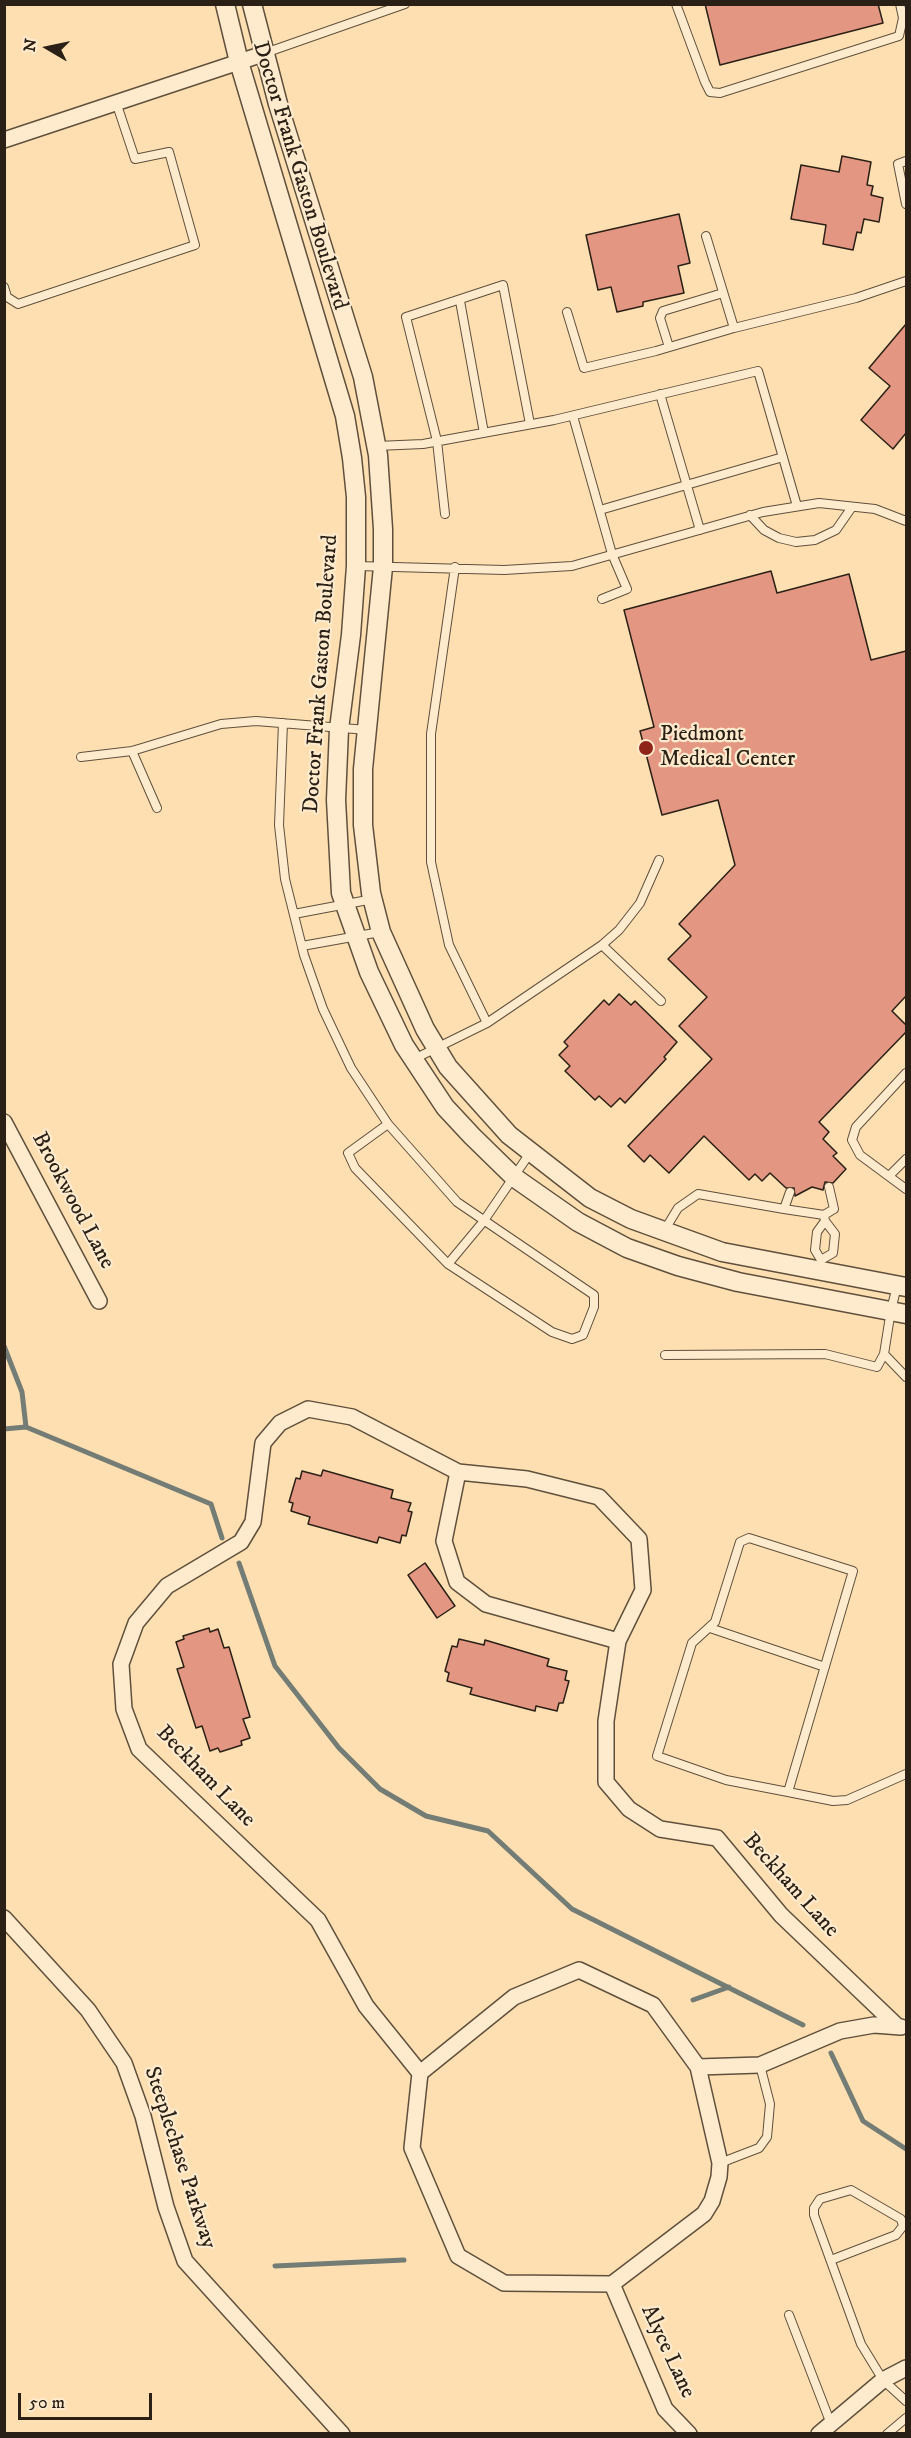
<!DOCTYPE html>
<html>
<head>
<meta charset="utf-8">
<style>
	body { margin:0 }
	#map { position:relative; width:911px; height:2438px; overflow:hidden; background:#fedfb2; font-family:"IM FELL DW Pica",serif }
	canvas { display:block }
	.frame { position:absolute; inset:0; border:6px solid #2a2015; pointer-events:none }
	.north { position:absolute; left:18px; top:18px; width:60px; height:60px; -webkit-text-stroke:4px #feeacd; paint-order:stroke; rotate:279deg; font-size:16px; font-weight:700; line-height:24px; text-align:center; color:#2a2015 }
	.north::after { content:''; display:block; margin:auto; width:21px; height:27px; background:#2a2015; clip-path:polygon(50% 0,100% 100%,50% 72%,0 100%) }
	.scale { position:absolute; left:18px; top:2393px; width:134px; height:27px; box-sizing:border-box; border:3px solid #2a2015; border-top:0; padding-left:8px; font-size:18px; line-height:21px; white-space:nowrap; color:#2a2015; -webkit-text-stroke:4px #feeacd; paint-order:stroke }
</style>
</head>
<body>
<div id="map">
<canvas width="911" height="2438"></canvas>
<div class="frame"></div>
<div class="north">N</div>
<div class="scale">50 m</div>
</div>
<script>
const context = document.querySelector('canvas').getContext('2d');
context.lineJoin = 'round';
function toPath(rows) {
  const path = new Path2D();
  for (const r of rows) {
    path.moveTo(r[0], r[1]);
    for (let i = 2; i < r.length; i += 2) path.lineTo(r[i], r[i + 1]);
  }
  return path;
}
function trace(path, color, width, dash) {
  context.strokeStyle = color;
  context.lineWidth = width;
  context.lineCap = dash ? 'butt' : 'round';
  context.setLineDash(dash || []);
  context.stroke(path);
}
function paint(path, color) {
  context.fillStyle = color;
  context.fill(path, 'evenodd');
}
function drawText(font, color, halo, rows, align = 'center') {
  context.font = font + ' "IM FELL DW Pica",serif';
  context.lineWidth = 4.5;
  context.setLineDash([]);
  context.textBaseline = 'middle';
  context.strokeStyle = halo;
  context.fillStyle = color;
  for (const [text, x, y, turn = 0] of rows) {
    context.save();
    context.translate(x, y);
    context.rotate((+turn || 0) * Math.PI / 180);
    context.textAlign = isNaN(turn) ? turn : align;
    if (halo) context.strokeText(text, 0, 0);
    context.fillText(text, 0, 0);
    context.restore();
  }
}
trace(toPath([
	[4,1346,22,1392,26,1427,211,1504,222,1538],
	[4,1429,26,1427],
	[239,1563,275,1666,339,1748,380,1789,426,1816,488,1831,572,1909,803,2025],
	[693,2000,729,1987],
	[831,2053,863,2121,906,2149],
	[275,2266,404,2260]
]), '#737c75', 5);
const building = toPath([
	[705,4,878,4,883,23,720,65,705,4],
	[842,156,871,162,867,185,873,186,871,195,883,198,879,222,864,219,861,233,857,232,853,250,823,244,826,225,791,219,801,165,839,172,842,156],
	[679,214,690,263,678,266,684,293,643,302,643,306,617,312,611,287,598,290,586,235,679,214],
	[906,324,906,433,893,449,861,420,890,386,869,368,906,324],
	[771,571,777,593,849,574,871,660,906,651,906,996,892,1011,906,1025,906,1032,819,1122,829,1132,823,1139,837,1153,833,1156,846,1169,833,1183,825,1182,823,1190,812,1187,795,1196,794,1188,786,1188,770,1173,762,1181,755,1174,749,1180,704,1136,669,1173,650,1155,644,1162,628,1146,712,1059,679,1026,707,997,668,959,691,936,679,924,735,865,718,800,662,815,640,731,654,727,624,610,771,571],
	[619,994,631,1005,635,1001,677,1042,664,1057,666,1059,625,1103,620,1098,611,1107,599,1096,595,1100,565,1071,570,1066,559,1055,568,1046,564,1042,604,1000,609,1005,619,994],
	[323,1470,393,1490,391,1498,411,1503,408,1511,412,1512,406,1536,402,1535,400,1543,379,1537,377,1543,308,1524,310,1517,291,1511,293,1503,289,1502,296,1478,300,1479,302,1471,321,1476,323,1470],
	[425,1563,455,1606,437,1618,408,1575,425,1563],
	[209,1628,210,1632,218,1629,224,1648,229,1647,250,1717,243,1719,250,1738,241,1741,242,1745,220,1752,218,1748,210,1751,202,1726,196,1728,177,1669,184,1667,176,1642,184,1639,183,1636,209,1628],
	[459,1639,484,1645,485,1640,549,1659,547,1666,567,1671,565,1680,569,1681,563,1703,559,1703,557,1711,536,1706,535,1711,470,1694,472,1688,447,1681,449,1673,445,1671,452,1646,457,1647,459,1639]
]);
paint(building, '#e39682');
trace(building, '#2a2015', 1.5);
const service = toPath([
	[676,4,705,82,710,92,720,93,899,36,903,18,900,4],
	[265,53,405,4],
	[906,161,898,164,906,204],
	[4,287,7,297,18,304,195,245,169,152,135,159,116,102],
	[460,301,484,433],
	[567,312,584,368,656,351,734,328,706,236],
	[734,328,856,298,906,281],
	[669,347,660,318,663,311,723,293],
	[660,394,700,530],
	[573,416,612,554,627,589,602,599],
	[377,446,423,444,554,420,758,371,797,506],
	[600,510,783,457],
	[445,514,437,441,406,317,503,285,530,424],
	[750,515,764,530,779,538,796,542,815,540,836,530,852,507],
	[357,566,504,570,572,566,763,512,819,503,875,509,906,521],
	[455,567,431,734,431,862,449,945,487,1023],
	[283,723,279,825,285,879,304,955,323,1009,351,1068,388,1124,457,1202,594,1295,594,1307,583,1335,572,1339,552,1332,448,1264,355,1168,348,1153,388,1124],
	[132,751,157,808],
	[81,757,132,751,221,724,256,721,367,730],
	[294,914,373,899],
	[602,945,661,1001],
	[302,946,380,932],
	[414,1059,487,1023,602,945,619,930,640,903,659,860],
	[906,1073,856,1127,852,1140,860,1155,906,1189],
	[889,1176,906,1159],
	[790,1192,784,1209,824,1215,834,1209,829,1187],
	[664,1231,678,1208,698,1194,784,1209],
	[821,1260,833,1253,835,1234,825,1221,824,1215],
	[448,1264,483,1222,530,1153],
	[820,1266,821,1260,815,1250,817,1232,825,1221],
	[884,1354,906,1377],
	[665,1355,825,1354,877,1367,884,1354,891,1310,897,1286],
	[710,1628,825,1667],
	[788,1792,853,1571,749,1538,740,1542,715,1622,692,1643,657,1756,726,1780,788,1792,833,1801,847,1800,906,1774],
	[720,2163,759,2148,767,2137,770,2104,760,2065],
	[831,2260,896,2235,903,2226,901,2219,851,2190,820,2199,814,2208,814,2215,861,2344,883,2380,906,2401],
	[789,2315,831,2424],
	[887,2434,906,2418]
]);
const minor = toPath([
	[4,140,263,54],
	[4,1122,99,1301],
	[458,1472,444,1541,457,1582,486,1604,618,1641],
	[4,1918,88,2010,124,2063,143,2116,166,2207,185,2261,342,2434],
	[579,1970,653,2005,698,2067,720,2163,719,2177,712,2201,704,2214,612,2284,504,2283,458,2256,412,2148,420,2073,514,1997,579,1970],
	[698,2067,760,2065,840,2031,874,2025,901,2027],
	[420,2073,366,2006,318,1920,139,1749,124,1709,121,1664,136,1623,167,1586,241,1542,253,1522,263,1443,280,1423,308,1409,352,1417,458,1472,527,1479,599,1497,639,1539,643,1590,618,1641,606,1721,606,1782,629,1809,660,1829,717,1838,781,1915,897,2026],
	[612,2284,665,2409,689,2434],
	[819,2434,883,2380,906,2368]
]);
const tertiary = toPath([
	[225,4,239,62,345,416,352,458,356,497,356,566,351,635,339,729,336,800,341,893,369,972,404,1045,445,1107,472,1136,515,1178,578,1222,627,1248,678,1266,738,1282,906,1314],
	[252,4,278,104,363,377,378,455,383,529,383,567,363,769,363,825,371,893,381,932,425,1029,448,1067,509,1135,590,1198,631,1219,722,1252,906,1287]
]);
trace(service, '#5f503c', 10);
trace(minor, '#5f503c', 18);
trace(tertiary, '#5f503c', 21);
trace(service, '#feeacd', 8);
trace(minor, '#feeacd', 15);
trace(tertiary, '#feeacd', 18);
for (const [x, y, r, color] of [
	[646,748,8,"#8f2418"]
]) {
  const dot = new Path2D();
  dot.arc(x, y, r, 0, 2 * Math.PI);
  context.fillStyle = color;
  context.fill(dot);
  trace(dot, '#feeacd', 2);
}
drawText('22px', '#2a2015', '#feeacd', [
	["Doctor Frank Gaston Boulevard",299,176,73],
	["Doctor Frank Gaston Boulevard",322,674,-86],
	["Brookwood Lane",72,1201,62],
	["Beckham Lane",205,1777,46],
	["Beckham Lane",790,1886,48],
	["Steeplechase Parkway",179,2158,72],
	["Alyce Lane",667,2352,65]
]);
drawText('22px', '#2a2015', '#feeacd', [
	["Piedmont",660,735],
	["Medical Center",660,760]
], 'left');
</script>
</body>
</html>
